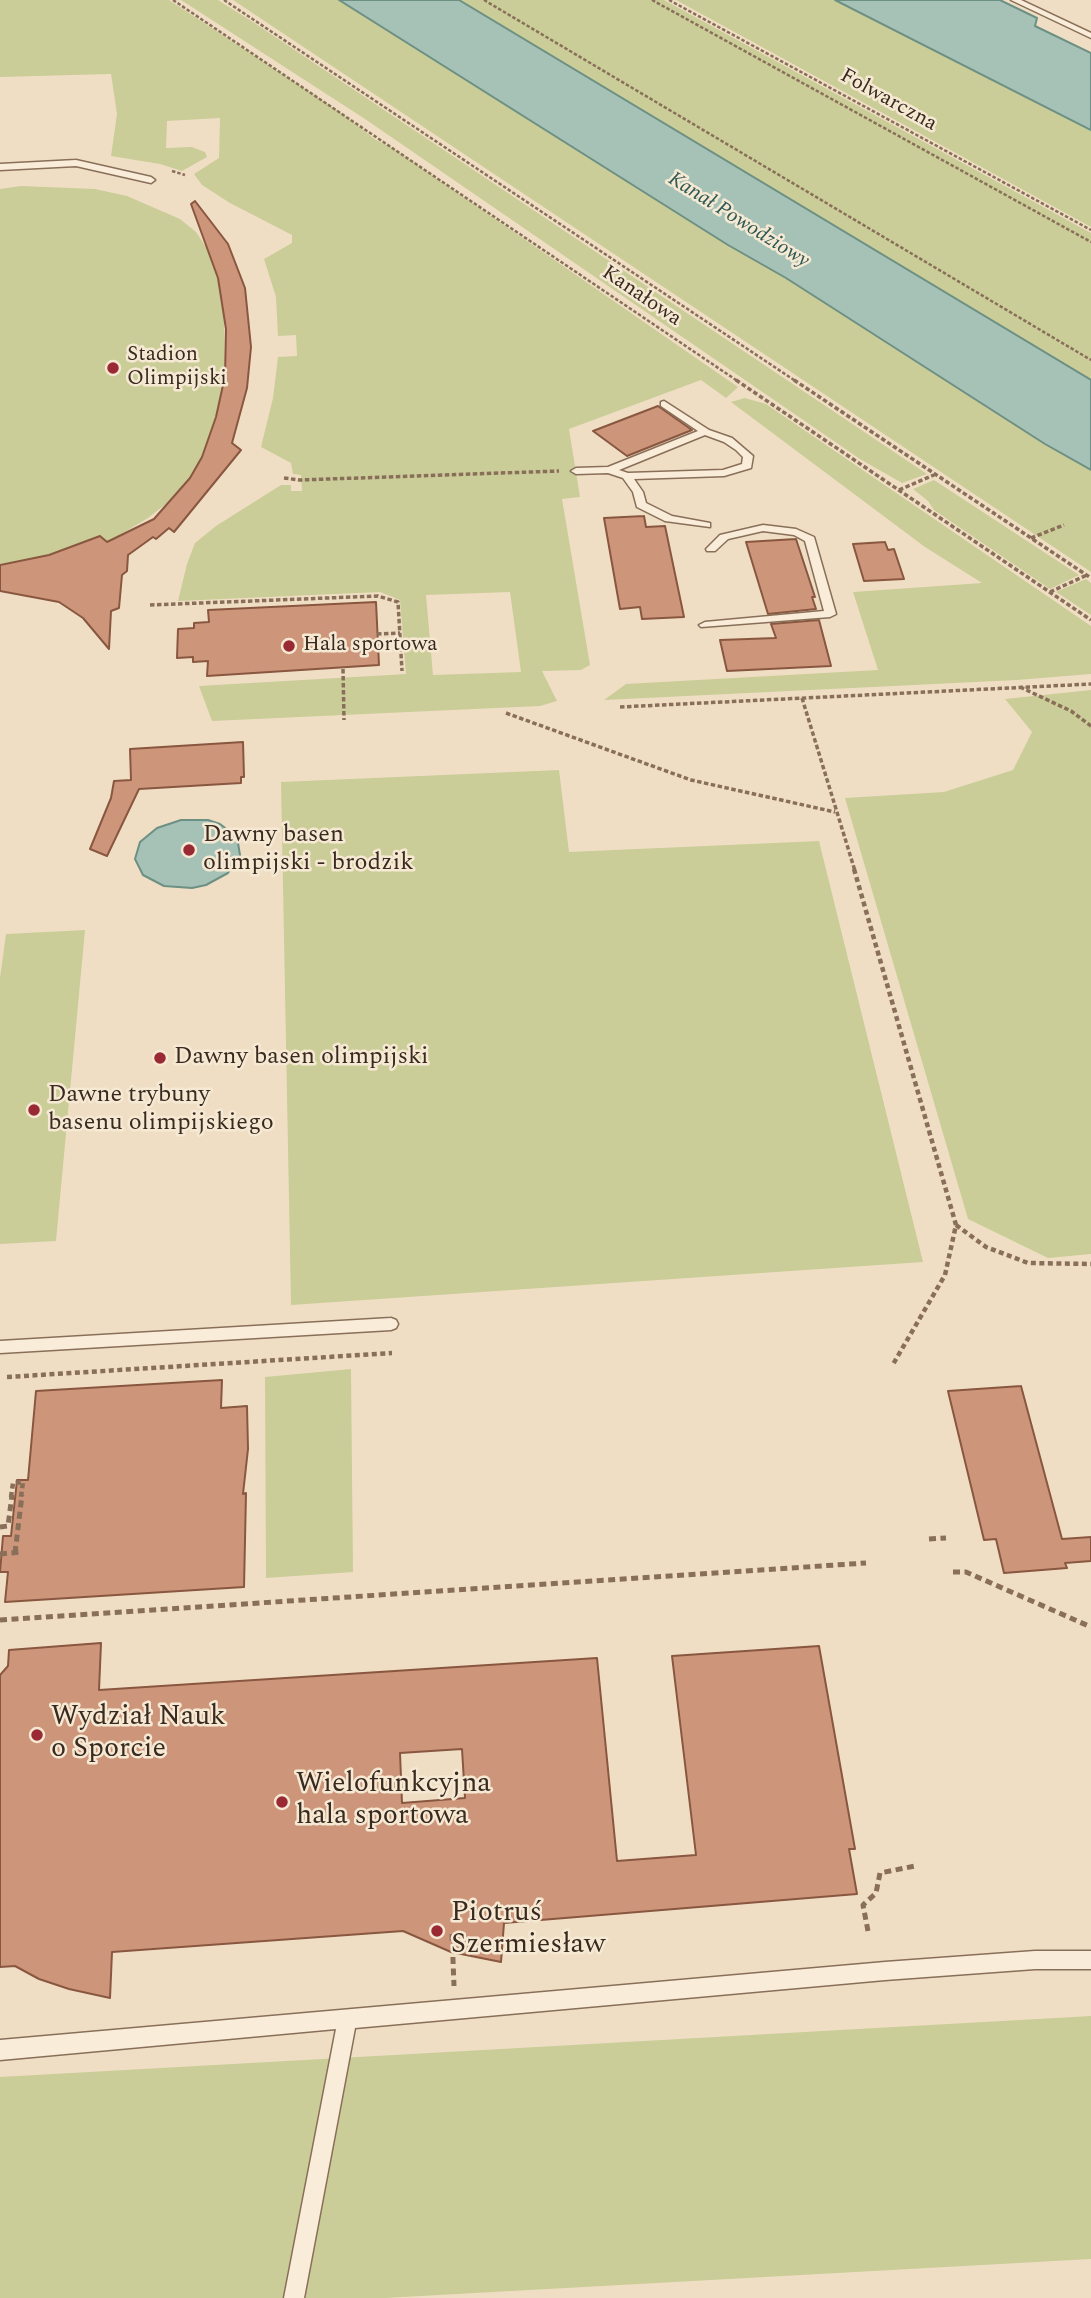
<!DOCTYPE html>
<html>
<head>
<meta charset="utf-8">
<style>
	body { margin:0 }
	canvas { display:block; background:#efdec4 }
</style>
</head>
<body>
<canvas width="1091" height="2298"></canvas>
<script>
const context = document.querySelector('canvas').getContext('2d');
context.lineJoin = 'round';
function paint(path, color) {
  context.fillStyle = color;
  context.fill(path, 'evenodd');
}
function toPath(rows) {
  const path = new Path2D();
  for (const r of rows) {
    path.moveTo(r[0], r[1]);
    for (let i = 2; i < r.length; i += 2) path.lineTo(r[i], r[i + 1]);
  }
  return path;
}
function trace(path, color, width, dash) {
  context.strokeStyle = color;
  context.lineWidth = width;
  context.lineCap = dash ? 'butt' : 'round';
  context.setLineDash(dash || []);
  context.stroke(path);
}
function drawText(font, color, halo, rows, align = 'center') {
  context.font = font + ' Spectral,serif';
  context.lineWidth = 5;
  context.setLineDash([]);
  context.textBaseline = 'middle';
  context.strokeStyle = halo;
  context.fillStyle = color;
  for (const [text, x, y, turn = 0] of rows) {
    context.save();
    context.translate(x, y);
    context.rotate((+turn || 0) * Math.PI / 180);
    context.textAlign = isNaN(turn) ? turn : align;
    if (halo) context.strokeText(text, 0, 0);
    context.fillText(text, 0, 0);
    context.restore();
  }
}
paint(toPath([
	[0,0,169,0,340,112,376,140,391,147,738,387,726,398,701,380,569,429,580,497,562,499,590,665,581,670,542,671,557,701,540,706,212,721,199,686,406,674,400,600,380,592,178,601,187,564,195,543,216,526,281,485,291,485,291,491,302,491,301,475,293,474,291,463,261,447,273,398,278,357,297,356,296,335,278,336,276,297,264,259,292,243,292,235,230,203,202,185,194,174,219,158,220,118,167,121,166,148,192,147,205,152,207,157,182,171,160,164,111,156,117,114,111,74,0,77],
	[510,592,521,672,433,675,426,595],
	[181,0,218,0,253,22,927,474,902,483,860,459,365,119],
	[233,0,339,0,728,245,786,278,1045,444,1091,470,1091,572],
	[459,0,664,0,1091,233,1091,380],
	[676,0,835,0,1091,130,1091,227],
	[21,186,95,189,127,196,180,219,196,232,208,250,218,278,224,310,225,376,216,417,202,457,190,478,171,500,148,518,108,542,100,536,53,554,0,564,0,189],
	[745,398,766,404,1091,626,1091,674,1017,680,604,700,626,684,878,670,853,592,982,583,925,547,731,402],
	[934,480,1079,575,1050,589,934,510,928,501,913,489],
	[1086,579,1091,583,1091,615,1056,592],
	[1091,690,1091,1254,1048,1258,968,1219,845,798,944,792,1013,770,1032,732,1005,699],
	[559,770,569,852,819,841,923,1262,291,1305,281,782],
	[85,930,56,1241,0,1244,0,978,6,934],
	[351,1369,353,1572,266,1578,265,1377],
	[1091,2016,1091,2259,385,2298,0,2298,0,2077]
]), '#cbcd98');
const water = toPath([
	[339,0,459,0,1091,380,1091,470,1045,444,786,278,728,245,339,0],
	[835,0,1000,0,1037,18,1035,26,1091,53,1091,130,835,0],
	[181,820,208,820,220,824,237,837,240,855,228,873,206,885,192,888,164,886,143,875,135,859,140,842,157,828,181,820]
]);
paint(water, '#a6c2b7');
trace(water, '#6d9084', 2);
const building = toPath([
	[195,201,228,244,245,288,251,347,247,388,232,443,241,450,174,532,169,528,156,539,153,537,128,555,127,571,122,575,119,608,111,611,109,649,83,618,59,602,0,591,0,565,49,555,100,536,107,542,154,519,190,478,202,457,216,417,225,376,226,329,218,278,191,204,195,201],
	[658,406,692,430,627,456,593,431,658,406],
	[644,516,646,527,665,526,684,617,642,619,640,607,620,609,604,518,644,516],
	[796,539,815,597,812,597,816,609,768,614,746,542,796,539],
	[885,542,888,550,894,549,904,579,864,581,853,544,885,542],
	[376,602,379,665,207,676,208,661,193,662,193,657,177,658,178,629,194,628,194,623,209,622,208,610,376,602],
	[819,620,831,666,727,671,720,640,776,638,771,624,819,620],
	[243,742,244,777,241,777,241,783,139,789,107,856,90,849,111,798,114,781,131,780,130,749,243,742],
	[222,1380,221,1408,247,1406,248,1449,243,1494,246,1493,244,1587,5,1602,8,1572,0,1572,3,1536,11,1536,17,1480,28,1480,36,1391,222,1380],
	[1021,1386,1062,1539,1091,1537,1091,1561,1065,1563,1067,1568,1004,1573,996,1539,984,1540,948,1391,1021,1386],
	[101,1643,99,1690,597,1658,617,1861,696,1855,672,1656,819,1646,855,1849,849,1849,857,1894,504,1923,501,1962,451,1952,403,1931,112,1952,110,1998,69,1989,39,1979,15,1966,0,1967,0,1675,8,1666,9,1650,101,1643],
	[462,1749,465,1798,402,1803,400,1753,462,1749]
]);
paint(building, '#cd967a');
trace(building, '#895740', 2);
const service = toPath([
	[1011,0,1021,0,1091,33,1091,38,1011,0],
	[76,160,151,177,155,180,151,183,76,166,0,170,0,164,76,160],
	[664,401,709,430,732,438,753,456,751,468,724,476,634,479,643,492,646,503,672,516,710,523,710,527,665,521,637,507,633,492,623,478,608,473,576,474,571,471,576,468,608,467,698,431,661,406,661,402,664,401],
	[705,435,724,442,736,450,743,457,742,464,723,470,628,473,619,470,705,435],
	[763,525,796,529,814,537,836,614,830,617,701,627,699,625,705,622,824,611,805,541,794,535,763,531,728,539,715,551,707,551,706,549,720,535,763,525],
	[391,1318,396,1320,398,1324,396,1328,391,1330,0,1353,0,1341,391,1318],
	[1035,1951,1091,1951,1091,1969,1035,1969,885,1980,355,2028,304,2298,284,2298,336,2029,0,2060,0,2040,885,1962,1035,1951]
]);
trace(service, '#896f5a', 3);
trace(toPath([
	[173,0,739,382],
	[224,0,797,382],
	[484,0,1091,360],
	[652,0,1091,242],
	[669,0,1091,230],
	[172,171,185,175]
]), '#896f5a', 2.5, [3.5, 2]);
trace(toPath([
	[736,380,1091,620],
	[794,380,1091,578],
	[284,478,300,480,559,471],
	[899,490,934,475],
	[1031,538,1064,525],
	[1050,592,1087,575],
	[150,605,378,596,398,602,402,671],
	[377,634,400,633],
	[343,669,344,720],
	[1020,687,1071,711,1091,726],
	[802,698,855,871],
	[620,707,1091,684],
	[506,713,691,780,835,812]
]), '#896f5a', 3.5, [4.5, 2.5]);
trace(toPath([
	[854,869,956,1225,945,1275,892,1366],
	[956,1225,986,1247,1028,1263,1091,1264],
	[7,1377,392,1353],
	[11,1497,13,1483,23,1482,21,1497]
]), '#896f5a', 4.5, [5, 3.5]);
trace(toPath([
	[0,1527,8,1526,12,1495],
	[929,1539,946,1538],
	[15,1553,22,1495],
	[0,1554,21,1552],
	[953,1572,966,1572,1091,1627],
	[0,1620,866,1563],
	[868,1931,863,1905,876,1893,880,1873,915,1866],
	[452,1934,454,1986]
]), '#896f5a', 5, [7, 4.5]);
paint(service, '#f9ecd8');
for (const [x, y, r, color] of [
	[113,368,7,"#992a34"],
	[289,646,7,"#992a34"],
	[189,850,7,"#992a34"],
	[160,1058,7,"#992a34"],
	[34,1110,7,"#992a34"],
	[37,1735,7,"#992a34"],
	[282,1802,7,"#992a34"],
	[437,1931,7,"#992a34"]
]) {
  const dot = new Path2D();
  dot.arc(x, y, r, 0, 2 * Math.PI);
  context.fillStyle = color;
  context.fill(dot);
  trace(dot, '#f6e9d4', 2.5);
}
drawText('21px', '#39291e', '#f6e9d4', [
	["Folwarczna",888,101,29],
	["Kanałowa",641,297,34]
]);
drawText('italic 21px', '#2e5953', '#f6e9d4', [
	["Kanał Powodziowy",738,221,32]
]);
drawText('21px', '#39291e', '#f6e9d4', [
	["Stadion",127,356],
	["Olimpijski",127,380],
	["Hala sportowa",303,646]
], 'left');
drawText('24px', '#39291e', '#f6e9d4', [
	["Dawny basen",203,836],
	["olimpijski - brodzik",203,864],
	["Dawny basen olimpijski",174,1058],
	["Dawne trybuny",48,1096],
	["basenu olimpijskiego",48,1124]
], 'left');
drawText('28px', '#39291e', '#f6e9d4', [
	["Wydział Nauk",51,1719],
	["o Sporcie",51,1751],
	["Wielofunkcyjna",296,1786],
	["hala sportowa",296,1818],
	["Piotruś",451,1915],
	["Szermiesław",451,1947]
], 'left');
</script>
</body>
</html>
